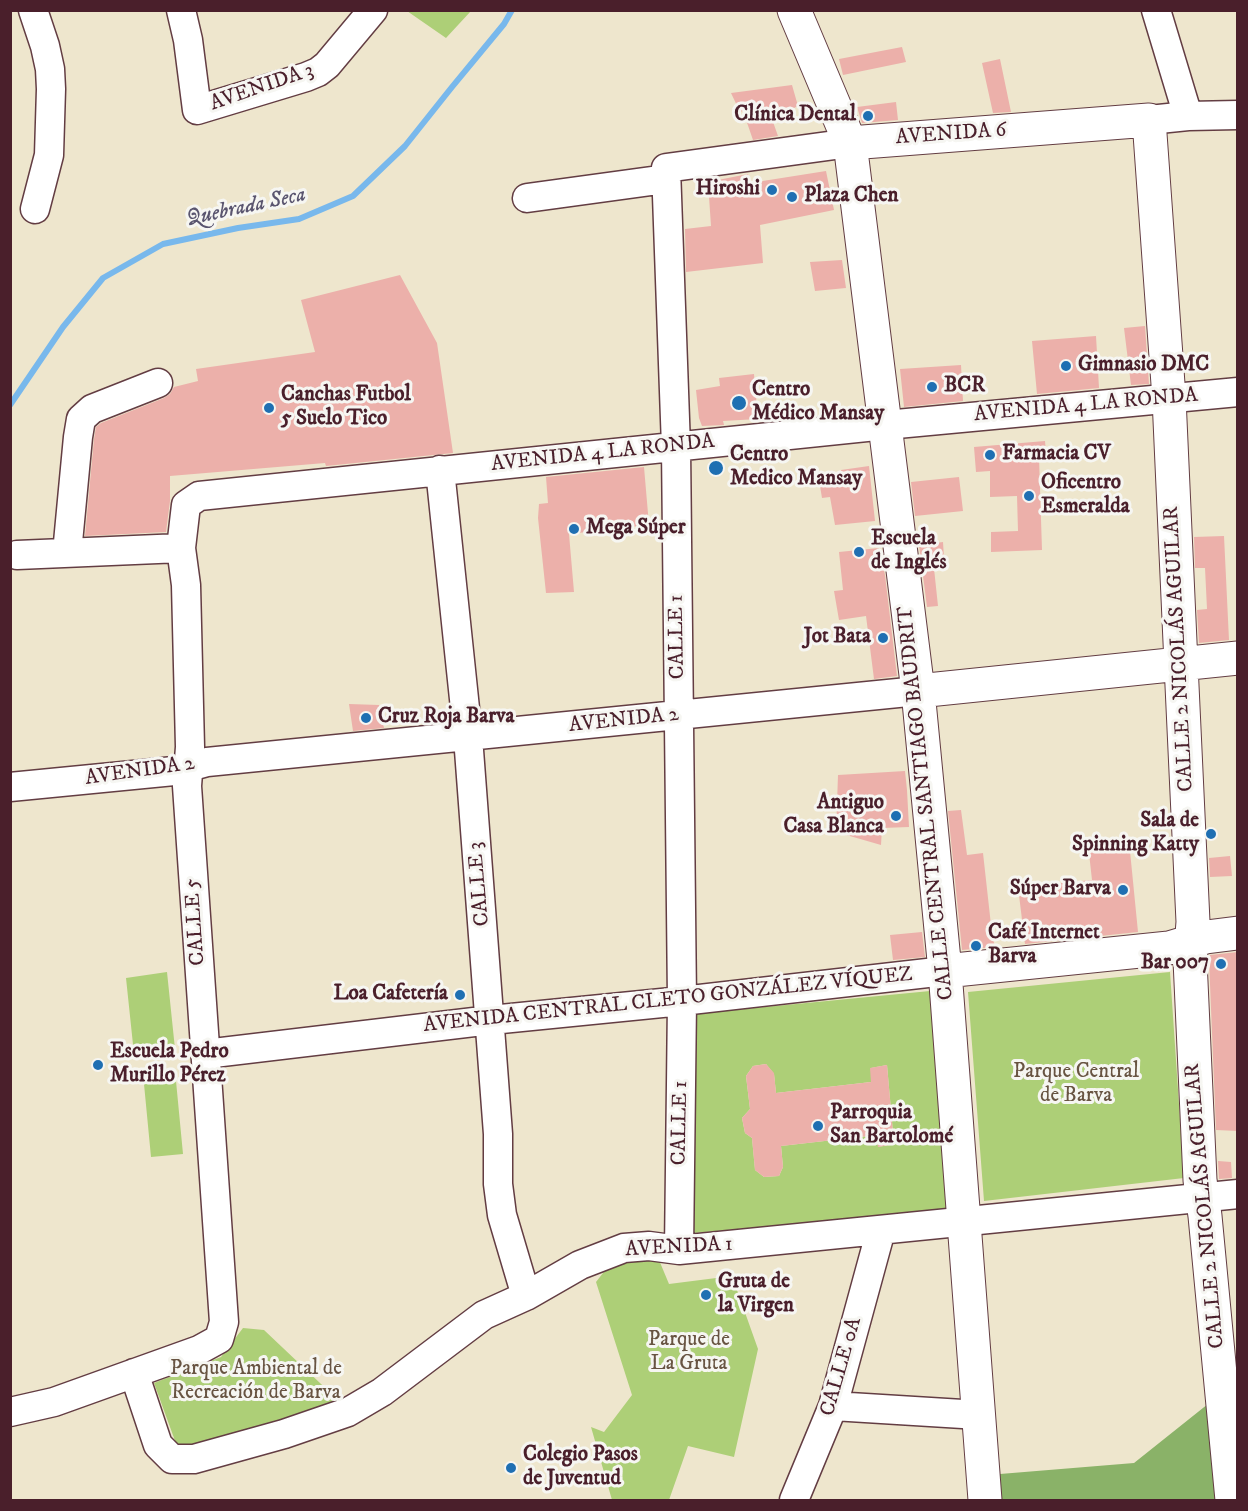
<!DOCTYPE html>
<html>
<head>
<meta charset="utf-8">
<style>
	body { margin:0 }
	#map { position:relative; width:1248px; height:1511px; overflow:hidden; background:#eee6cd; font-family:"IM FELL DW Pica",serif }
	canvas { display:block }
	.frame { position:absolute; inset:0; border:12px solid #4a1f2b; pointer-events:none }
</style>
</head>
<body>
<div id="map">
<canvas width="1248" height="1511"></canvas>
<div class="frame"></div>
</div>
<script>
const context = document.querySelector('canvas').getContext('2d');
context.lineJoin = 'round';
function paint(path, color) {
  context.fillStyle = color;
  context.fill(path, 'evenodd');
}
function toPath(rows) {
  const path = new Path2D();
  for (const r of rows) {
    path.moveTo(r[0], r[1]);
    for (let i = 2; i < r.length; i += 2) path.lineTo(r[i], r[i + 1]);
  }
  return path;
}
function trace(path, color, width, dash) {
  context.strokeStyle = color;
  context.lineWidth = width;
  context.lineCap = dash ? 'butt' : 'round';
  context.setLineDash(dash || []);
  context.stroke(path);
}
function drawText(font, color, halo, rows, align = 'center') {
  context.font = font + ' "IM FELL DW Pica",serif';
  context.lineWidth = 6;
  context.setLineDash([]);
  context.textBaseline = 'middle';
  context.strokeStyle = halo;
  context.fillStyle = color;
  for (const [text, x, y, turn = 0] of rows) {
    context.save();
    context.translate(x, y);
    context.rotate((+turn || 0) * Math.PI / 180);
    context.textAlign = isNaN(turn) ? turn : align;
    if (halo) context.strokeText(text, 0, 0);
    context.fillText(text, 0, 0);
    context.restore();
  }
}
paint(toPath([
	[407,11,471,11,446,38],
	[167,972,175,1049,134,1054,126,978],
	[1170,972,1184,1178,984,1201,968,992],
	[930,991,948,1209,825,1221,694,1233,693,1014],
	[766,1064,774,1074,776,1093,871,1082,871,1068,887,1065,894,1144,878,1147,877,1135,781,1146,783,1167,779,1176,764,1177,755,1170,752,1138,745,1133,742,1118,750,1109,746,1076,753,1066],
	[176,1081,183,1154,151,1157,144,1084],
	[659,1260,669,1284,732,1276,758,1349,734,1457,688,1446,669,1500,612,1500,591,1427,604,1432,632,1395,596,1282,610,1264],
	[243,1328,264,1330,339,1401,290,1418,178,1449,154,1383,221,1357]
]), '#adcf77');
paint(toPath([
	[1213,1400,1219,1500,1001,1500,1000,1474,1134,1463]
]), '#8ab268');
trace(toPath([
	[10,405,63,327,103,278,163,244,238,228,299,219,353,196,405,146,452,87,504,24,512,10]
]), '#78b8ec', 6);
paint(toPath([
	[902,47,906,62,843,75,839,59],
	[1000,59,1011,112,993,113,982,63],
	[792,85,798,106,772,119,778,136,753,140,743,111,740,112,731,93],
	[896,102,898,120,862,123,857,107],
	[826,171,834,210,760,225,763,263,686,272,685,229,711,226,708,182,748,174,750,183],
	[842,260,846,288,815,291,810,262],
	[400,275,437,343,453,453,326,466,325,463,170,476,170,501,166,532,85,536,94,439,96,427,101,423,164,398,170,394,174,387,198,381,196,369,315,352,301,300],
	[1145,326,1149,384,1131,385,1124,328],
	[1096,336,1099,388,1037,394,1032,341],
	[961,365,963,401,904,407,900,369],
	[754,374,758,419,723,421,724,425,702,426,699,418,696,390,720,386,719,378],
	[1045,441,1046,453,1039,457,1042,550,991,552,991,532,1018,531,1017,496,990,497,990,471,976,472,974,447],
	[869,466,875,521,835,525,830,497,822,498,819,480,842,476,841,470],
	[644,467,649,525,569,534,574,592,546,593,538,518,539,504,548,503,546,477],
	[959,477,963,511,915,516,911,482],
	[1224,536,1229,640,1199,643,1197,610,1207,609,1205,568,1195,568,1194,537],
	[943,542,944,558,933,559,938,606,927,607,919,545],
	[879,548,885,575,897,676,874,679,866,616,839,620,834,591,843,590,839,552],
	[349,704,379,705,384,728,353,731],
	[905,771,907,790,909,827,882,828,881,845,836,832,838,775],
	[961,810,967,855,983,853,992,934,995,947,962,950,948,811],
	[1129,841,1138,932,1025,944,1018,887,1092,880,1088,844],
	[1230,856,1232,876,1210,877,1209,858],
	[922,932,925,957,893,960,890,935],
	[1238,952,1238,1131,1216,1130,1209,960,1210,955],
	[766,1064,774,1073,776,1093,871,1082,870,1068,887,1065,894,1144,878,1147,877,1135,781,1146,783,1167,779,1176,764,1177,755,1170,752,1138,745,1133,742,1118,750,1109,746,1076,753,1066],
	[1218,1161,1231,1162,1232,1178,1219,1179]
]), '#ecb0aa');
const minor = toPath([
	[33,10,45,46,50,69,51,89,49,155,35,209],
	[181,10,188,40,197,110,306,77,318,72,327,65,373,10],
	[1156,10,1188,116],
	[1149,120,1188,116,1238,115],
	[527,198,666,179],
	[440,470,468,737,498,1134,498,1184,502,1215,526,1296],
	[67,553,78,437,81,419,92,409,158,383],
	[17,555,181,548],
	[10,787,174,771,207,762,918,691],
	[205,1054,491,1020,682,1001,945,971],
	[679,1250,682,1001,676,447,666,168,850,143],
	[134,1373,158,1445,172,1459,194,1459,284,1434,348,1412,382,1392,484,1315,526,1296,580,1265,624,1248,649,1246,679,1250,1238,1194],
	[833,1406,979,1415],
	[10,1412,54,1402,199,1350,219,1339,224,1322,187,786,190,747,186,585,181,548,186,505,199,496,886,425,1238,392],
	[794,1500,833,1406,881,1230]
]);
const major = toPath([
	[794,10,850,143,918,691,945,971,985,1500],
	[850,143,1149,120,1169,398,1181,664,1193,922,1190,960,1200,1180,1205,1216,1232,1500],
	[918,691,1238,658],
	[945,971,1169,948,1206,937,1238,933]
]);
trace(minor, '#633d43', 31);
trace(major, '#633d43', 35);
trace(minor, '#fff', 28);
trace(major, '#fff', 33);
for (const [x, y, r, color] of [
	[868,116,6,"#1f6fb2"],
	[772,190,6,"#1f6fb2"],
	[792,197,6,"#1f6fb2"],
	[1066,366,6,"#1f6fb2"],
	[932,387,6,"#1f6fb2"],
	[739,403,8,"#1f6fb2"],
	[269,408,6,"#1f6fb2"],
	[990,455,6,"#1f6fb2"],
	[716,468,8,"#1f6fb2"],
	[1029,496,6,"#1f6fb2"],
	[574,529,6,"#1f6fb2"],
	[859,552,6,"#1f6fb2"],
	[883,638,6,"#1f6fb2"],
	[366,718,6,"#1f6fb2"],
	[896,816,6,"#1f6fb2"],
	[1211,834,6,"#1f6fb2"],
	[1123,890,6,"#1f6fb2"],
	[976,946,6,"#1f6fb2"],
	[1221,964,6,"#1f6fb2"],
	[460,995,6,"#1f6fb2"],
	[98,1065,6,"#1f6fb2"],
	[818,1126,6,"#1f6fb2"],
	[706,1295,6,"#1f6fb2"],
	[511,1468,6,"#1f6fb2"]
]) {
  const dot = new Path2D();
  dot.arc(x, y, r, 0, 2 * Math.PI);
  context.fillStyle = color;
  context.fill(dot);
  trace(dot, '#f6f6f2', 2);
}
drawText('21px', '#4a1f2b', '#f6f6f2', [
	["AVENIDA 3",262,88,-19],
	["AVENIDA 6",951,135,-4],
	["AVENIDA 4 LA RONDA",1086,406,-5],
	["AVENIDA 4 LA RONDA",603,454,-6],
	["CALLE 1",678,637,-91],
	["CALLE 2 NICOLÁS AGUILAR",1180,649,-93],
	["AVENIDA 2",624,721,-6],
	["AVENIDA 2",140,772,-8],
	["CALLE CENTRAL SANTIAGO BAUDRIT",927,803,-96],
	["CALLE 3",480,884,-95],
	["CALLE 5",196,922,-94],
	["AVENIDA CENTRAL CLETO GONZÁLEZ VÍQUEZ",668,1001,-6],
	["CALLE 1",681,1123,-89],
	["CALLE 2 NICOLÁS AGUILAR",1206,1206,-95],
	["AVENIDA 1",679,1248,-3],
	["CALLE 0A",842,1367,-74]
]);
drawText('bold 21px', '#4a1f2b', '#f6f6f2', [
	["Clínica Dental",856,116,"right"],
	["Hiroshi",760,190,"right"],
	["Plaza Chen",804,197],
	["Gimnasio DMC",1078,366],
	["BCR",944,387],
	["Centro",752,391],
	["Médico Mansay",752,415],
	["Canchas Futbol",281,396],
	["5 Suelo Tico",281,420],
	["Farmacia CV",1002,455],
	["Centro",730,456],
	["Medico Mansay",730,480],
	["Oficentro",1041,484],
	["Esmeralda",1041,508],
	["Mega Súper",586,529],
	["Escuela",871,540],
	["de Inglés",871,564],
	["Jot Bata",871,638,"right"],
	["Cruz Roja Barva",378,718],
	["Antiguo",884,804,"right"],
	["Casa Blanca",884,828,"right"],
	["Sala de",1199,822,"right"],
	["Spinning Katty",1199,846,"right"],
	["Súper Barva",1111,890,"right"],
	["Café Internet",988,934],
	["Barva",988,958],
	["Bar 007",1209,964,"right"],
	["Loa Cafetería",448,995,"right"],
	["Escuela Pedro",110,1053],
	["Murillo Pérez",110,1077],
	["Parroquia",830,1114],
	["San Bartolomé",830,1138],
	["Gruta de",718,1283],
	["la Virgen",718,1307],
	["Colegio Pasos",523,1456],
	["de Juventud",523,1480]
], 'left');
drawText('21px', '#685442', '#f6f6f2', [
	["Parque Central",1076,1073],
	["de Barva",1076,1097],
	["Parque de",689,1341],
	["La Gruta",689,1365],
	["Parque Ambiental de",256,1370],
	["Recreación de Barva",256,1394]
]);
drawText('italic 22px', '#5a556f', '#f6f6f2', [
	["Quebrada Seca",246,208,-12]
]);
</script>
</body>
</html>
